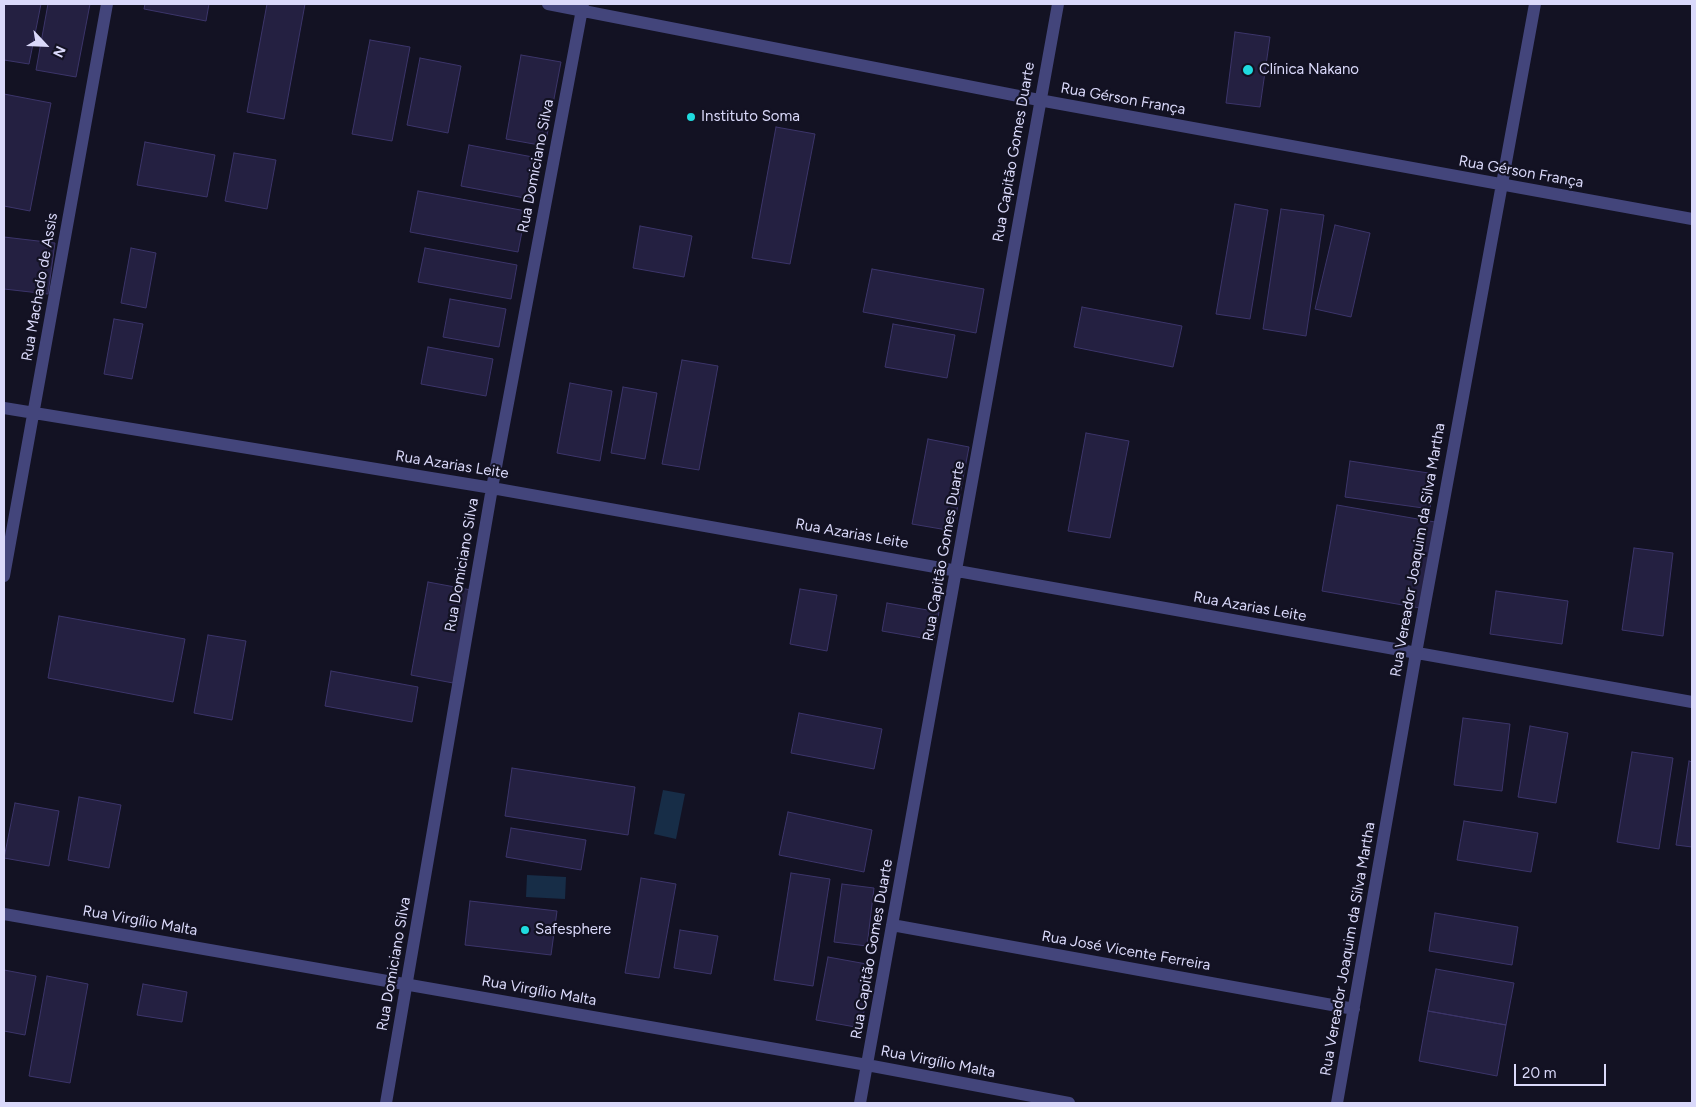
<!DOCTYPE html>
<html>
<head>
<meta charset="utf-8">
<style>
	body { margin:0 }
	#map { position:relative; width:1696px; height:1107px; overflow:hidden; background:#131223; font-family:Figtree,sans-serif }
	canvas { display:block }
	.frame { position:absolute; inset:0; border:5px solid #dad9fa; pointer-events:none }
	.north { position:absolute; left:20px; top:20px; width:50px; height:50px; -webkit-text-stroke:4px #131223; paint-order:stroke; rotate:115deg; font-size:14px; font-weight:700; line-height:20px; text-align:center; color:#dad9fa }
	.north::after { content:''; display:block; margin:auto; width:18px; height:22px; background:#dad9fa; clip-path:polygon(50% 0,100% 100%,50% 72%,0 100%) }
	.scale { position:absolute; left:1514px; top:1064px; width:92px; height:22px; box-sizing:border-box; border:2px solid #dad9fa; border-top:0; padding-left:6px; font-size:15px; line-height:18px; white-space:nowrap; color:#dad9fa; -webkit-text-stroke:4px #131223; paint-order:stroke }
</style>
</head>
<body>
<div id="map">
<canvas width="1696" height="1107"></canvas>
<div class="frame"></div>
<div class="north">N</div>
<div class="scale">20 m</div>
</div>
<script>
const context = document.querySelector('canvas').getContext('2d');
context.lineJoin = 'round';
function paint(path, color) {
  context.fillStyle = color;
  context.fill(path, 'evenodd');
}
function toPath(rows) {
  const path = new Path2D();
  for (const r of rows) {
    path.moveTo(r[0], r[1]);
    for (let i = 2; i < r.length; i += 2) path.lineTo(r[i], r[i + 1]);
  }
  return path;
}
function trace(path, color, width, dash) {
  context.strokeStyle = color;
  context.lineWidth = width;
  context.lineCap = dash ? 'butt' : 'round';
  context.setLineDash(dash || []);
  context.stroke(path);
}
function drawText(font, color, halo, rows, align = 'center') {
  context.font = font + ' Figtree,sans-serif';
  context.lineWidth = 4.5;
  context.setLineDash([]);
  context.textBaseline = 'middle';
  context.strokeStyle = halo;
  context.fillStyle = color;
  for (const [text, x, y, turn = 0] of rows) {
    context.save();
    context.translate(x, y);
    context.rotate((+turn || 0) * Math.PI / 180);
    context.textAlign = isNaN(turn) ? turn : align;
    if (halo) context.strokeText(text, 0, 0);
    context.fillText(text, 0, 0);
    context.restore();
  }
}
paint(toPath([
	[663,790,685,794,676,839,654,834],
	[527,875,566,877,565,899,526,897]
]), '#172d47');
const building = toPath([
	[4,4,41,4,29,64,4,60,4,4],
	[48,4,90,4,76,77,36,70,48,4],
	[145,4,209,4,206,21,144,9,145,4],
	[267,4,305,4,284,119,247,112,267,4],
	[1235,32,1270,37,1260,107,1226,103,1235,32],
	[370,40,410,47,392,141,352,134,370,40],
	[521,55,561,62,545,146,506,139,521,55],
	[420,58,461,66,448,133,407,125,420,58],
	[4,94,51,103,30,211,4,206,4,94],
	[776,127,815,134,790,264,752,258,776,127],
	[145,142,215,155,207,197,137,185,145,142],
	[469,145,538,158,530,199,461,186,469,145],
	[234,153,276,160,267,209,225,201,234,153],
	[418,191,526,211,518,252,410,232,418,191],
	[1235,204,1268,210,1250,319,1216,314,1235,204],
	[1281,209,1324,215,1306,336,1263,329,1281,209],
	[1335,225,1370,233,1351,317,1315,309,1335,225],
	[640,226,692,236,684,277,633,268,640,226],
	[4,237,55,243,48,294,4,289,4,237],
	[131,248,156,253,146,308,121,303,131,248],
	[425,248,517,265,511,299,418,282,425,248],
	[872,269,984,289,976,333,863,312,872,269],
	[450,299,506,309,499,347,443,337,450,299],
	[1082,307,1182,326,1173,367,1074,347,1082,307],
	[114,319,143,324,132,379,104,374,114,319],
	[893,324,955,335,947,378,885,367,893,324],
	[428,347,493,359,486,396,421,384,428,347],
	[682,360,718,366,699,470,662,464,682,360],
	[570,383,612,391,600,461,557,453,570,383],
	[623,387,657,393,645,459,611,453,623,387],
	[1086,433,1129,441,1110,538,1068,531,1086,433],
	[928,439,969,447,953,531,912,524,928,439],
	[1350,461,1435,474,1430,509,1345,497,1350,461],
	[1337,505,1435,522,1420,608,1322,591,1337,505],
	[1634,548,1673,553,1663,636,1622,630,1634,548],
	[428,582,471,590,453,683,411,675,428,582],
	[800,589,837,595,827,651,790,644,800,589],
	[1496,591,1568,601,1562,644,1490,634,1496,591],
	[887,603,939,612,934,640,882,631,887,603],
	[59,616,185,639,173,702,48,678,59,616],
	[208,635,246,641,232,720,194,713,208,635],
	[331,671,418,687,412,722,325,706,331,671],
	[799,713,882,729,874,769,791,753,799,713],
	[1463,718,1510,724,1502,791,1454,785,1463,718],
	[1530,726,1568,733,1556,803,1518,797,1530,726],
	[1632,752,1673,758,1659,849,1617,842,1632,752],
	[1689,761,1692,762,1692,847,1676,845,1689,761],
	[512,768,635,787,628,835,505,816,512,768],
	[79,797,121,805,109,868,68,860,79,797],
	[15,803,59,811,49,866,4,858,15,803],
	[788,812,872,830,864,872,779,855,788,812],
	[1464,821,1538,833,1531,872,1457,860,1464,821],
	[511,828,586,840,581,870,506,857,511,828],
	[791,873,830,879,813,986,774,980,791,873],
	[641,878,676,884,659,978,625,973,641,878],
	[842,884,874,888,867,946,834,942,842,884],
	[470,901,557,911,551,955,465,945,470,901],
	[1435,913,1518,927,1512,965,1429,951,1435,913],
	[680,930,718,936,711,974,674,968,680,930],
	[828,957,872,965,861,1028,816,1020,828,957],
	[1436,969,1514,983,1506,1025,1428,1011,1436,969],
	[4,970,36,976,25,1035,4,1031,4,970],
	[47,976,88,984,70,1083,29,1076,47,976],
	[143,984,187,992,182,1022,137,1015,143,984],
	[1428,1011,1506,1025,1497,1076,1419,1061,1428,1011]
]);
paint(building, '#242041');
trace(building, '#3c356a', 1);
trace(toPath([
	[548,4,1039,100,1692,219],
	[4,408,492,488,1692,702],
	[4,576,107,4],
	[4,914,867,1065,1069,1103],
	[892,925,1354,1009],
	[386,1103,492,488,583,4],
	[860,1103,1058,4],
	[1337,1103,1416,653,1535,4]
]), '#43457b', 12);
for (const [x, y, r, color] of [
	[1248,70,6,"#1fdbdf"],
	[691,117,5,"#1fdbdf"],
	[525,930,5,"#1fdbdf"]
]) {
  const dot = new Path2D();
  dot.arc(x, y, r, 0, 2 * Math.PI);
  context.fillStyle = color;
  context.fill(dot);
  trace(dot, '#131223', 2);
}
drawText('15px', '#dad9fa', '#131223', [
	["Clínica Nakano",1259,70],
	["Instituto Soma",701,117],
	["Safesphere",535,930]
], 'left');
drawText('15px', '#dad9fa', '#131223', [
	["Rua Gérson França",1123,99,10],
	["Rua Capitão Gomes Duarte",1014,152,-80],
	["Rua Domiciano Silva",536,166,-79],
	["Rua Gérson França",1521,172,10],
	["Rua Machado de Assis",40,287,-80],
	["Rua Azarias Leite",452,465,9],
	["Rua Azarias Leite",852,534,10],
	["Rua Vereador Joaquim da Silva Martha",1418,550,-80],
	["Rua Capitão Gomes Duarte",944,551,-80],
	["Rua Domiciano Silva",462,565,-80],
	["Rua Azarias Leite",1250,607,10],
	["Rua Virgílio Malta",140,921,10],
	["Rua Capitão Gomes Duarte",872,949,-80],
	["Rua Vereador Joaquim da Silva Martha",1348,949,-80],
	["Rua José Vicente Ferreira",1126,951,10],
	["Rua Domiciano Silva",394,964,-80],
	["Rua Virgílio Malta",539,991,10],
	["Rua Virgílio Malta",938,1062,11]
]);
</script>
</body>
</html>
